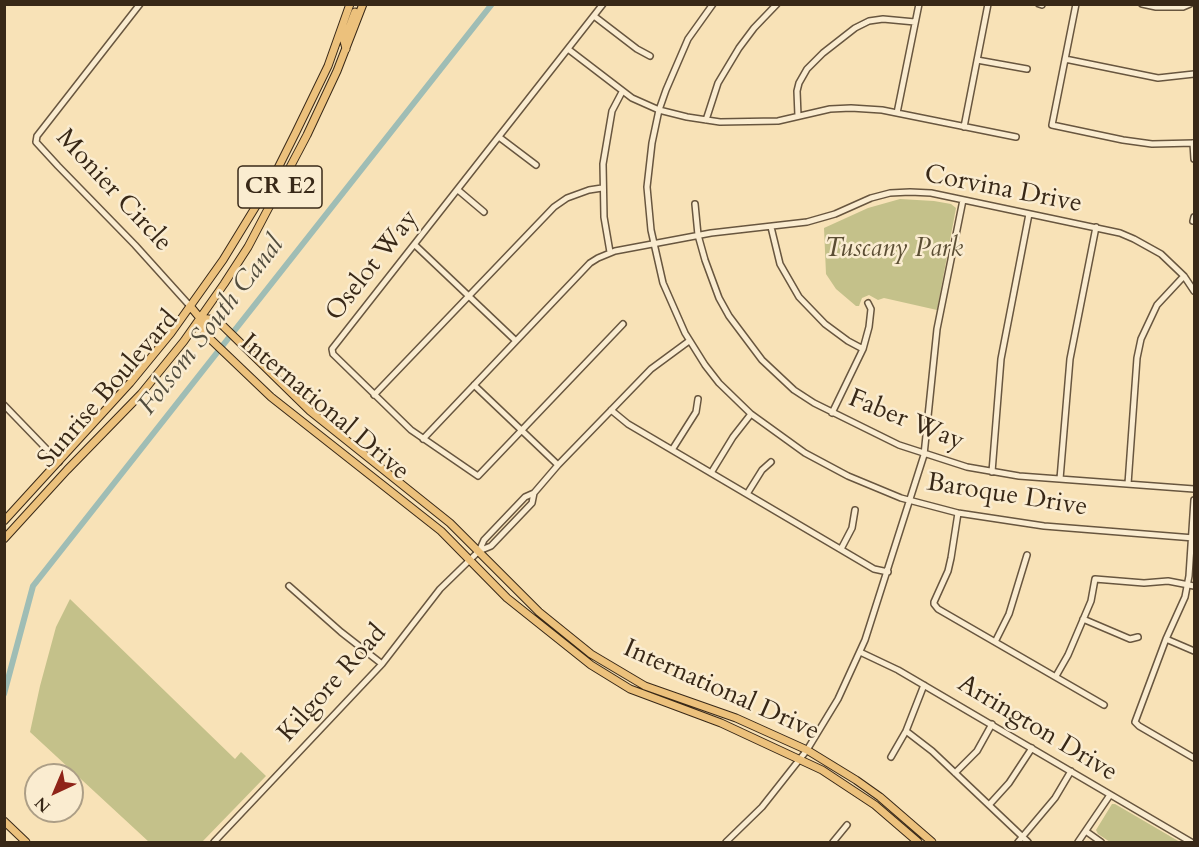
<!DOCTYPE html>
<html>
<head>
<meta charset="utf-8">
<style>
	body { margin:0 }
	#map { position:relative; width:1199px; height:847px; overflow:hidden; background:#f8e2b7; font-family:Cardo,serif }
	canvas { display:block }
	.frame { position:absolute; inset:0; border:6px solid #382817; pointer-events:none }
	.north { position:absolute; left:24px; top:763px; width:60px; height:60px; box-sizing:border-box; background:#faecd0; border:2px solid #ac9e86; border-radius:50%; rotate:224deg; font-size:16px; font-weight:700; line-height:24px; text-align:center; color:#382817 }
	.north::after { content:''; display:block; margin:auto; width:21px; height:27px; background:#8f2418; clip-path:polygon(50% 0,100% 100%,50% 72%,0 100%) }
</style>
</head>
<body>
<div id="map">
<canvas width="1199" height="847"></canvas>
<div class="frame"></div>
<div class="north">N</div>
</div>
<script>
const context = document.querySelector('canvas').getContext('2d');
context.lineJoin = 'round';
function paint(path, color) {
  context.fillStyle = color;
  context.fill(path, 'evenodd');
}
function toPath(rows) {
  const path = new Path2D();
  for (const r of rows) {
    path.moveTo(r[0], r[1]);
    for (let i = 2; i < r.length; i += 2) path.lineTo(r[i], r[i + 1]);
  }
  return path;
}
function trace(path, color, width, dash) {
  context.strokeStyle = color;
  context.lineWidth = width;
  context.lineCap = dash ? 'butt' : 'round';
  context.setLineDash(dash || []);
  context.stroke(path);
}
function drawText(font, color, halo, rows, align = 'center') {
  context.font = font + ' Cardo,serif';
  context.lineWidth = 5;
  context.setLineDash([]);
  context.textBaseline = 'middle';
  context.strokeStyle = halo;
  context.fillStyle = color;
  for (const [text, x, y, turn = 0] of rows) {
    context.save();
    context.translate(x, y);
    context.rotate((+turn || 0) * Math.PI / 180);
    context.textAlign = isNaN(turn) ? turn : align;
    if (halo) context.strokeText(text, 0, 0);
    context.fillText(text, 0, 0);
    context.restore();
  }
}
paint(toPath([
	[900,199,934,201,951,204,956,208,937,310,884,298,878,300,869,295,862,298,859,306,856,306,836,289,826,274,824,228,868,208],
	[70,599,235,759,241,752,266,776,202,842,149,842,30,732,40,686,56,627],
	[1112,804,1115,804,1180,842,1110,842,1098,834,1096,830]
]), '#c4c18a');
trace(toPath([
	[4,694,33,586,492,4]
]), '#9fbdb5', 6);
const minor = toPath([
	[140,4,37,136,36,142,58,166,135,245,190,306],
	[603,4,332,349,333,354,411,430,478,476,623,324],
	[713,4,688,39,666,90,659,110,652,143,647,187,651,230,663,283,685,333,705,365,719,383,751,414,805,453,848,476,901,498,958,513,1044,526,1194,538],
	[1039,4,1042,5],
	[1076,4,1052,125,1123,140,1152,144,1194,143],
	[1142,4,1156,7,1183,7,1190,4],
	[594,16,637,49,650,56],
	[568,49,632,98,659,110,687,117,720,122,778,121,830,109,851,108,882,110,1016,137],
	[1065,59,1158,78,1194,74],
	[977,60,1027,69],
	[897,113,919,4],
	[798,116,797,91,799,83,807,69,823,53,855,28,869,21,883,19,915,22],
	[706,120,718,83,739,48,754,28,777,4],
	[964,127,988,4],
	[499,137,536,165],
	[1193,143,1194,159],
	[458,190,484,212],
	[695,204,698,235,705,260,719,298,729,316,762,360,794,390,814,403,899,445,967,467,1019,476,1194,489],
	[1193,221,1194,217],
	[771,227,780,264,799,297,825,324,848,341,863,349],
	[415,245,516,341],
	[610,252,604,217,603,164,612,111,622,92],
	[474,385,558,465],
	[374,395,554,207,567,198,589,190,602,188],
	[4,405,59,462],
	[611,410,628,424,874,569,888,572],
	[832,413,863,349,869,327,871,309,868,303],
	[423,439,590,263,598,258,615,251,711,233,807,222,835,214,871,198,890,193,910,192,931,193,1120,233,1134,239,1161,254,1184,276,1194,291],
	[672,450,696,412,698,399],
	[992,472,1001,359,1029,214],
	[711,473,733,437,751,414],
	[1060,479,1070,359,1096,227],
	[1128,484,1137,358,1141,339,1157,305,1184,276],
	[747,494,762,470,771,462],
	[1194,500,1189,576,1185,597,1166,639,1135,722,1139,726,1194,758],
	[958,513,951,558,948,571,934,602,934,604,938,609,1104,705],
	[841,549,852,528,855,510],
	[479,551,484,540,525,497,534,493],
	[289,586,341,632,382,664],
	[1083,619,1130,639,1138,637],
	[1166,639,1194,651],
	[996,640,1009,614,1027,555],
	[860,652,898,670,1191,842],
	[1056,676,1068,655,1091,601,1095,579,1144,583,1168,581,1194,586],
	[906,731,932,751,1028,842],
	[891,757,906,731,924,685],
	[955,773,977,751,992,724],
	[989,805,1009,783,1032,748],
	[1087,832,1101,842],
	[214,842,382,664,440,589,479,551,491,546,532,503,534,493,558,465,651,369,689,341],
	[726,842,762,807,807,750,838,699,865,640,924,455,937,329,963,200],
	[833,842,847,825],
	[1018,842,1055,798,1071,771],
	[1078,842,1110,795]
]);
const major = toPath([
	[346,49,344,41,355,12],
	[190,306,200,318,205,334,271,397,441,531,507,598,591,665,630,689,721,723,822,770,875,805,918,842],
	[200,318,217,320,310,411,450,523,539,612,591,654,645,686,736,718,807,750,856,780,880,797,932,842],
	[4,521,130,383,171,333,223,260,272,180,296,132,328,66,350,4],
	[4,539,67,470,141,394,184,341,224,284,248,247,307,135,337,71,363,4],
	[4,821,26,842]
]);
trace(minor, '#68563f', 8);
trace(major, '#382817', 9);
trace(minor, '#faecd0', 5);
trace(major, '#ecc17c', 7);
for (const [x, y, w] of [
	[280,187,84]
]) {
  const box = new Path2D();
  box.roundRect(x - w / 2, y - 21, w, 42, 4.5);
  context.fillStyle = '#faecd0';
  context.fill(box);
  trace(box, '#382817', 1.5);
}
drawText('bold 24px', '#382817', null, [
	["CR E2",280,187]
]);
drawText('26px', '#382817', '#faecd0', [
	["Corvina Drive",1003,190,11],
	["Monier Circle",113,191,47],
	["Oselot Way",373,266,-52],
	["Sunrise Boulevard",109,390,-49],
	["International Drive",324,408,40],
	["Faber Way",906,421,22],
	["Baroque Drive",1007,496,9],
	["Kilgore Road",333,684,-48],
	["International Drive",721,691,24],
	["Arrington Drive",1037,729,31]
]);
drawText('italic 26px', '#5b4e34', '#faecd0', [
	["Tuscany Park",894,250]
]);
drawText('italic 27px', '#524d3e', '#faecd0', [
	["Folsom South Canal",212,326,-52]
]);
</script>
</body>
</html>
